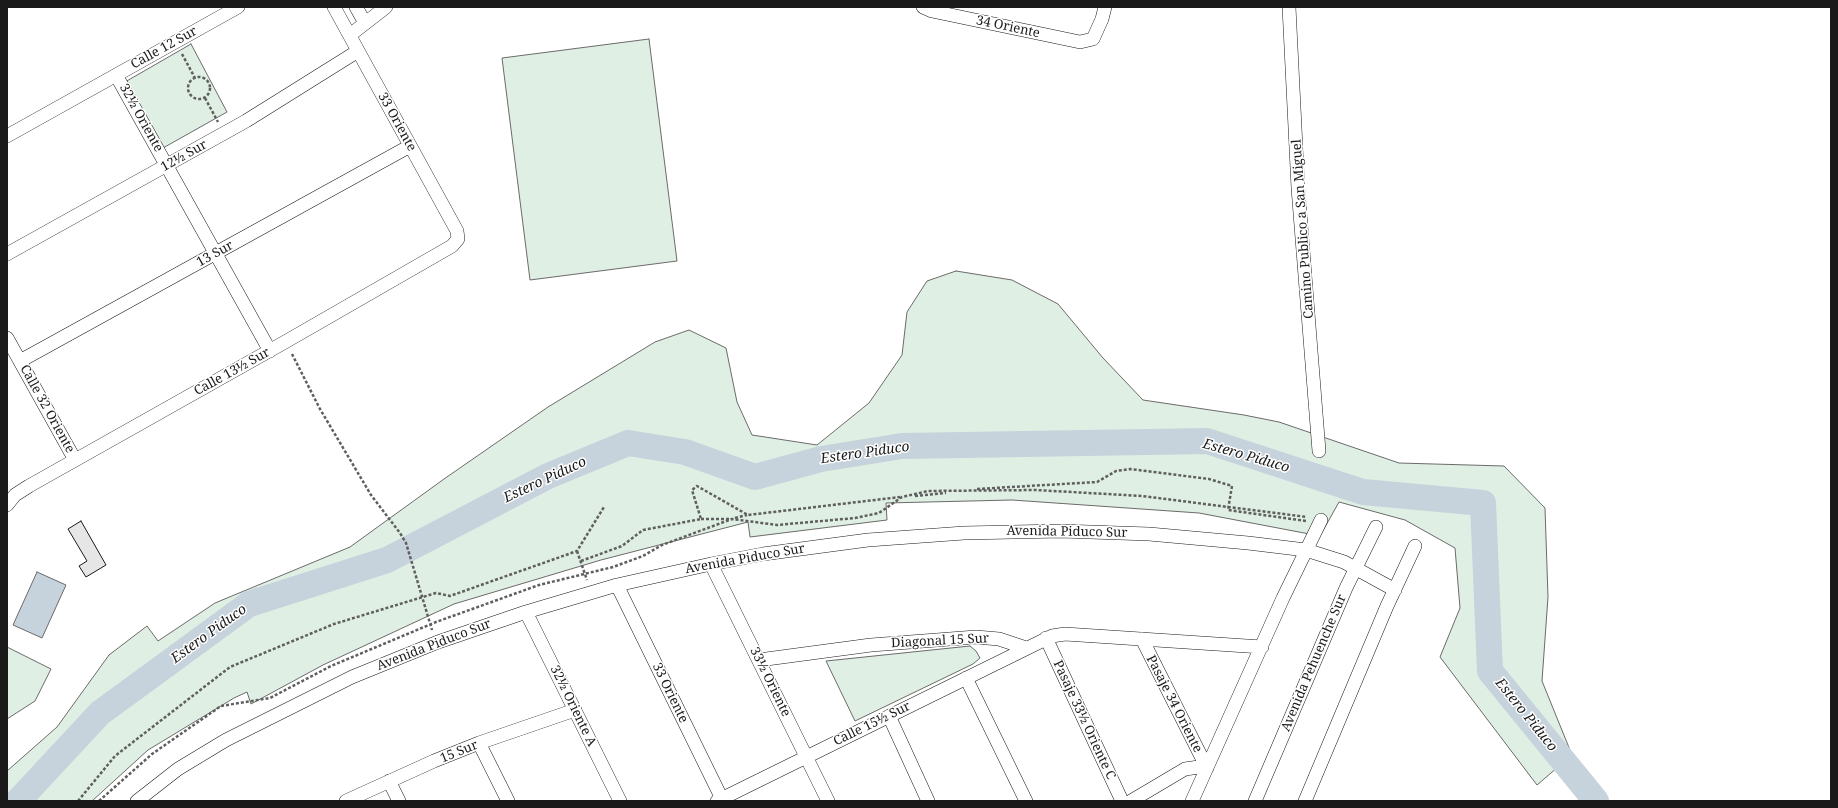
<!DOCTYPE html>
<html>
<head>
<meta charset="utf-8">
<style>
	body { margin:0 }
	#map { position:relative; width:1838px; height:808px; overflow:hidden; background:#fff; font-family:"Noto Serif",serif }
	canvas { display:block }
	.frame { position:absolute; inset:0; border:8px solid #1a1a1a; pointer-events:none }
</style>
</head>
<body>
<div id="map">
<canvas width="1838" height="808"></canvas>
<div class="frame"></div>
</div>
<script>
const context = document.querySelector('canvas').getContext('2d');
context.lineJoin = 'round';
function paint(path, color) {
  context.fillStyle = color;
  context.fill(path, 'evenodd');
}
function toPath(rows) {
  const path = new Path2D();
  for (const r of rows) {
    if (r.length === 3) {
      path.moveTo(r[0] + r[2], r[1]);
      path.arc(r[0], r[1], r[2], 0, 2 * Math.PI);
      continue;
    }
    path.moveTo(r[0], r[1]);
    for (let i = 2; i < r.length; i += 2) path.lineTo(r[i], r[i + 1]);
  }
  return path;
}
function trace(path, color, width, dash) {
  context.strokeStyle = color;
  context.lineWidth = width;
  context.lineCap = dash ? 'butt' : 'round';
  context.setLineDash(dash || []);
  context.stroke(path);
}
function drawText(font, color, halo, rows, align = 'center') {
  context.font = font + ' "Noto Serif",serif';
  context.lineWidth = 3;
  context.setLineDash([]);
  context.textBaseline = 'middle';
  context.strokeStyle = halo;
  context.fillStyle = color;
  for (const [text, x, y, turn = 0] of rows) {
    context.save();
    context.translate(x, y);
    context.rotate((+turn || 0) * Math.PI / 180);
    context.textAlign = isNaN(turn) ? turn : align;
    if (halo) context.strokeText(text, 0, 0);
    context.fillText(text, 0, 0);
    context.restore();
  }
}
const green = toPath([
	[649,39,677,261,530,280,502,58,649,39],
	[191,44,227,112,163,148,125,82,191,44],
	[956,271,1012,280,1058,304,1103,358,1143,400,1244,415,1279,422,1399,463,1504,466,1545,508,1548,597,1542,681,1572,755,1537,785,1440,657,1460,608,1455,548,1405,520,1339,502,1320,536,1199,513,1012,500,886,503,887,520,750,537,748,522,601,560,454,604,323,665,251,704,247,692,234,698,148,750,92,801,7,801,7,771,57,727,109,655,147,626,158,641,215,603,350,547,444,479,548,407,655,342,689,330,726,348,737,402,752,435,817,445,869,403,902,355,907,312,927,281,956,271],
	[970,646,976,651,980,658,973,664,855,721,826,661,970,646],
	[7,647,51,669,35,701,7,719,7,647]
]);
paint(green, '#e0efe3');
trace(green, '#6a6a6a', 1);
const water = toPath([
	[37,572,66,585,42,638,13,625,37,572]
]);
paint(water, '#c6d2dc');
trace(water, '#6a6a6a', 1);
trace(toPath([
	[18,801,100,713,249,604,387,560,548,476,628,443,685,452,755,477,821,459,902,446,1207,441,1363,492,1483,503,1490,671,1596,801]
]), '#c6d2dc', 26);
const building = toPath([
	[81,521,106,565,86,577,79,566,87,561,68,529,81,521]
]);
paint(building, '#e6e6e6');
trace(building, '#1a1a1a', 1);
const street = toPath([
	[356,7,365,23],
	[923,7,932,11,1080,42,1093,39,1102,19,1105,7],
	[1289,7,1298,188,1319,451],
	[350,35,386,7],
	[116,75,270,351],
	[7,136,238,7],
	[7,254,246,121,358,51],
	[7,338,75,460],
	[20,361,410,146],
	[7,505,15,495,29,486,285,342,452,246,458,239,457,231,334,7],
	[711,564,828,801],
	[617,585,723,801],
	[526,612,620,801],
	[1046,638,1122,801],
	[1142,639,1207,768],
	[759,660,871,645,976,637,999,639,1026,648],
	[966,678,1026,801],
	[889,716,928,801],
	[479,743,508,801],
	[389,781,399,801],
	[137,801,178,769,226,740,352,677,438,642,526,612,617,585,711,564,763,554,868,540,964,533,1061,531,1149,534,1248,543,1306,550,1344,562,1395,590],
	[346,801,434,761,479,743,575,710],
	[717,801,1052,636,1065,634,1262,647],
	[1131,801,1185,769,1199,767,1207,768],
	[1192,801,1283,598,1321,520],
	[1255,801,1346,588,1376,527],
	[1305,801,1387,606,1415,546]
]);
trace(street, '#1a1a1a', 14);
trace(toPath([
	[182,54,195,78],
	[199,88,11],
	[205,98,218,122],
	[292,354,320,409,371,495,400,533,406,543,432,630],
	[977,489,1097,482,1116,471,1130,469,1209,479,1232,486,1228,510,1306,521],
	[915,496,946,493],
	[735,518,747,515],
	[701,519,730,519],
	[577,551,587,580],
	[581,561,622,546,643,530,701,519,692,490,697,486,748,515,900,497],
	[78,801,115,756,230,667,334,624,436,593,450,596,577,551,604,507],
	[99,801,152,754,221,706,270,698,331,666,436,622,539,585,613,567,643,556,662,545,732,519,777,525,855,518,879,513,902,497,928,491,1036,490,1142,496,1307,517]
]), '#5f5f5f', 2.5, [3, 2]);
trace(street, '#fff', 13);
drawText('13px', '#1a1a1a', '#fff', [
	["34 Oriente",1008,27,12],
	["Calle 12 Sur",164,48,-29],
	["32½ Oriente",141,118,61],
	["33 Oriente",397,122,61],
	["12½ Sur",184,156,-29],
	["Camino Publico a San Miguel",1303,229,-94],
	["13 Sur",215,254,-29],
	["Calle 13½ Sur",232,372,-29],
	["Calle 32 Oriente",47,409,61],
	["Avenida Piduco Sur",1067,532,1],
	["Avenida Piduco Sur",745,559,-10],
	["Diagonal 15 Sur",940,641,-3],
	["Avenida Piduco Sur",434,645,-21],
	["Avenida Pehuenche Sur",1314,663,-67],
	["33½ Oriente",770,682,64],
	["33 Oriente",670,693,64],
	["Pasaje 34 Oriente",1174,704,63],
	["32½ Oriente A",573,706,64],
	["Pasaje 33½ Oriente C",1084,720,65],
	["Calle 15½ Sur",872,724,-26],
	["15 Sur",459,752,-22]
]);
drawText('italic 14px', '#1a1a1a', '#fff', [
	["Estero Piduco",865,453,-8],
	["Estero Piduco",1246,456,16],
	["Estero Piduco",545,480,-25],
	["Estero Piduco",209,634,-36],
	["Estero Piduco",1526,715,51]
]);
</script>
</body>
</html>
